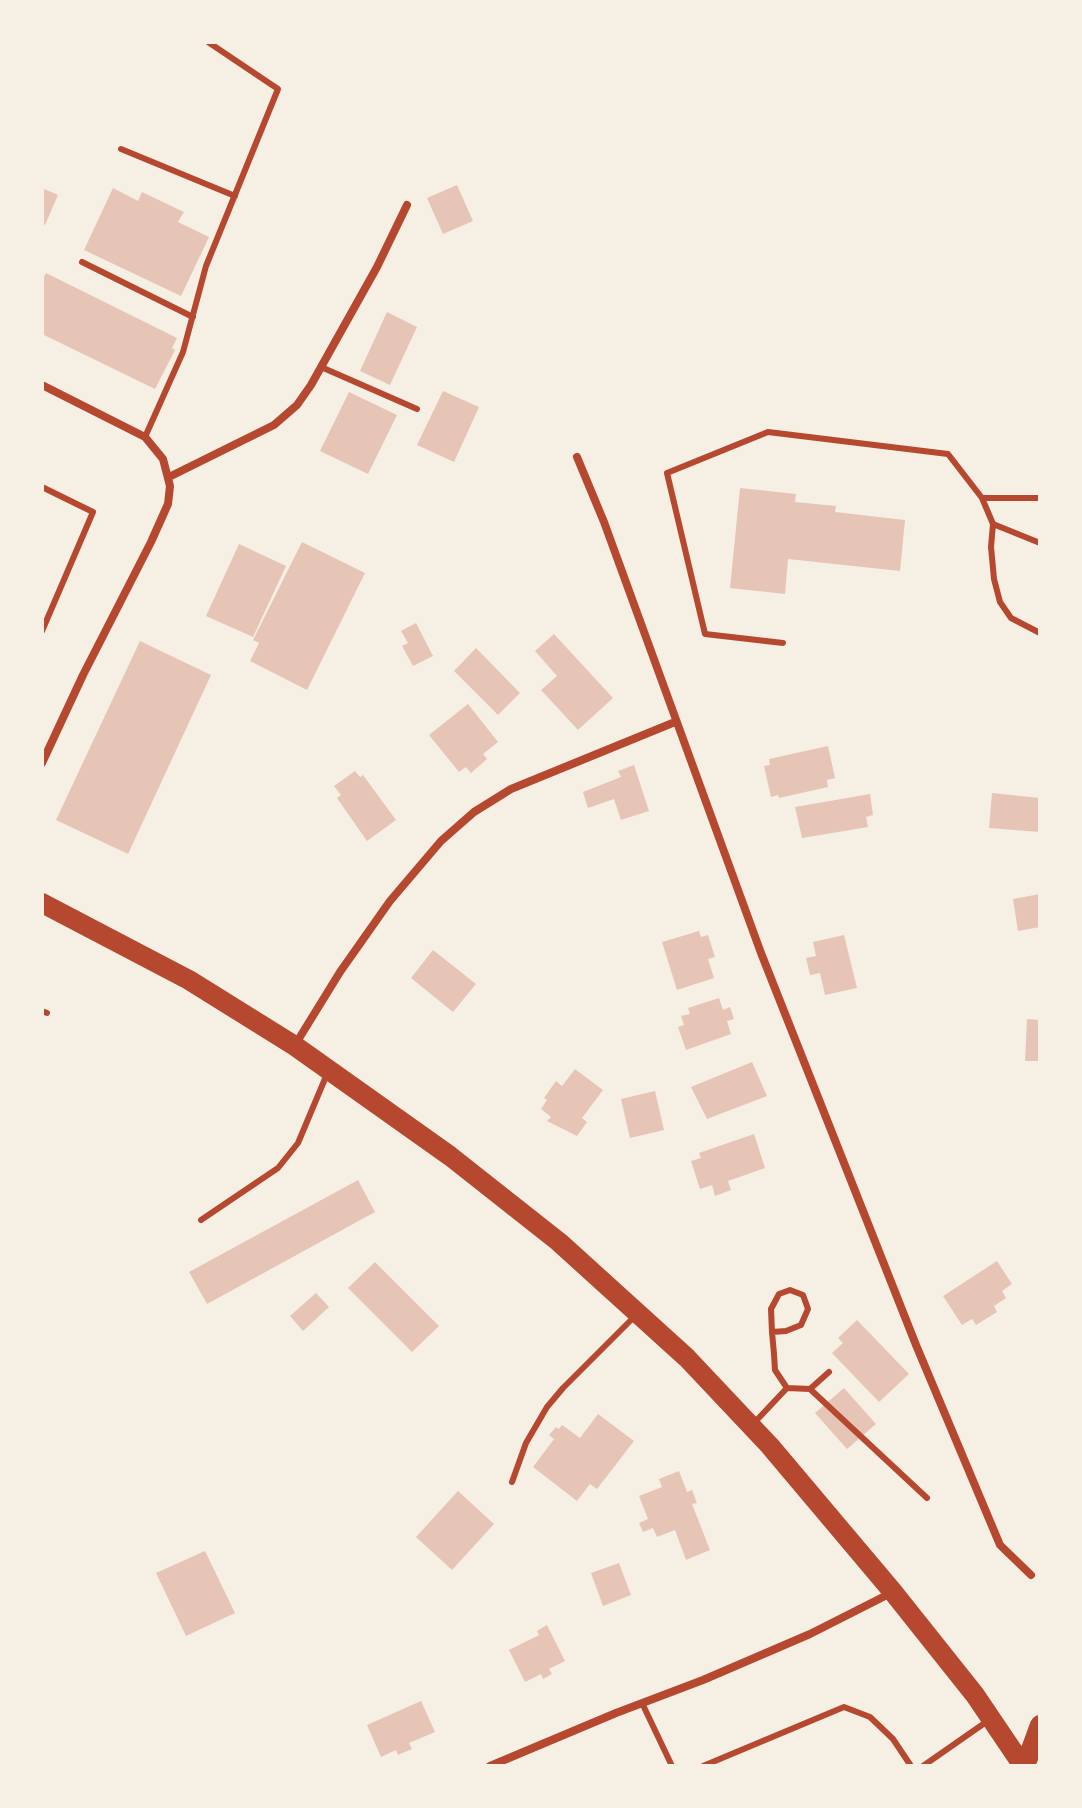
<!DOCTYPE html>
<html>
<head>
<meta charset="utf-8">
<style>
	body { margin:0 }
	#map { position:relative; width:1082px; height:1808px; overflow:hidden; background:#f6efe4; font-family:"Sofia Sans Condensed",sans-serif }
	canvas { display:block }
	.frame { position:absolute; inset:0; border:44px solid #f6efe4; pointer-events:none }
</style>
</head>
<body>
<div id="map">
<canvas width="1082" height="1808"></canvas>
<div class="frame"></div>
</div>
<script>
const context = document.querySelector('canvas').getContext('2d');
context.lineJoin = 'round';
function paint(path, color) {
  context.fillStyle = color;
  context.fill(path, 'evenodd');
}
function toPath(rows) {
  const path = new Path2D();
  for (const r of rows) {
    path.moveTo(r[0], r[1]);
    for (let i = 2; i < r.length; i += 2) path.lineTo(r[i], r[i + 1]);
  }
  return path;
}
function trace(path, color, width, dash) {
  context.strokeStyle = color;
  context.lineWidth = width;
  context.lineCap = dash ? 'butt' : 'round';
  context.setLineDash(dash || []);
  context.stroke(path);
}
paint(toPath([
	[457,185,473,221,443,234,427,198],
	[42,188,58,195,45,225,42,224],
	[113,188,138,201,142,192,184,212,178,222,209,237,181,296,84,250],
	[46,273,177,338,172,348,175,350,155,389,42,334,42,281],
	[387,312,417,327,390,385,360,371],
	[443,391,479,407,454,462,417,445],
	[349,392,397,415,368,474,320,451],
	[740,488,796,494,795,502,836,506,835,512,905,520,900,571,788,559,785,594,730,588],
	[302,542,365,573,307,690,250,661,259,643,253,640],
	[239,544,286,566,253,637,206,616],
	[416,623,433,656,413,666,402,646,408,643,401,631],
	[554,634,613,698,578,730,541,690,557,676,535,651],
	[140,641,211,675,128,854,56,820],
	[476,648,520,693,498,715,454,671],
	[468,704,498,742,483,754,487,759,471,773,466,767,459,772,429,735],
	[828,746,835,778,827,780,828,787,779,798,778,795,771,797,764,766,770,765,769,759],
	[634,765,649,811,621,820,614,799,588,808,583,792,621,777,618,771],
	[355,771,360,777,363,775,396,820,367,841,337,798,341,795,334,786],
	[992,793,1040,798,1040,832,989,828],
	[870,794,873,815,866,817,868,827,802,838,795,807],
	[1040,894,1040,927,1018,931,1013,899],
	[699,931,701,937,708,935,715,957,708,959,714,978,677,990,662,942],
	[844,935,857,988,825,995,820,973,810,975,806,958,816,956,813,942],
	[433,950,476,984,453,1012,411,978],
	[719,998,723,1010,730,1007,734,1019,727,1021,731,1034,686,1050,678,1027,684,1025,681,1016,690,1014,688,1008],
	[1027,1019,1040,1020,1040,1061,1025,1061],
	[752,1062,767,1096,707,1119,691,1087],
	[575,1069,603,1090,582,1118,587,1122,577,1136,547,1121,551,1117,541,1109,547,1100,544,1098,556,1081,562,1086],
	[655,1091,664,1130,630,1138,621,1099],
	[754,1134,765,1168,728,1181,731,1190,715,1196,712,1185,700,1189,691,1161,701,1158,699,1153],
	[358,1180,375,1212,207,1304,189,1272],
	[997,1261,1012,1284,1002,1291,1006,1298,994,1306,997,1312,976,1325,972,1319,962,1325,943,1296],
	[375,1262,439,1326,412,1352,348,1288],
	[316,1293,329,1307,303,1331,290,1316],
	[857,1320,909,1374,879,1402,832,1353,843,1343,838,1338],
	[844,1388,876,1424,847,1449,815,1413],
	[598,1414,634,1441,597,1489,590,1484,577,1501,533,1467,554,1439,549,1435,556,1427,559,1429,562,1425,580,1438],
	[679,1471,687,1492,692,1490,697,1503,692,1504,710,1550,686,1560,675,1530,657,1537,653,1528,643,1532,639,1523,648,1519,639,1496,662,1487,659,1479],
	[458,1491,494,1524,452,1570,416,1537],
	[205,1551,235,1613,186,1636,156,1573],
	[619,1563,631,1595,603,1606,591,1573],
	[547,1625,565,1661,549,1669,552,1674,543,1679,541,1674,525,1682,509,1650,539,1635,537,1631],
	[421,1701,435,1732,409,1743,412,1749,398,1755,396,1750,381,1757,367,1725]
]), '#e6c5b7');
trace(toPath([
	[121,149,235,196],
	[82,262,193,317],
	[321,367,417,409],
	[145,437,183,352,206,266,278,89,208,42],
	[42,487,93,512,42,631],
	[982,498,993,524,991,547,994,579,1000,602,1011,618,1040,633],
	[993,524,1040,543],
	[783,643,705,634,667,473,768,432,948,454,982,498,1040,498],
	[42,1011,47,1013],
	[201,1220,278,1168,298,1143,327,1074],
	[772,1332,786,1331,801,1325,808,1309,803,1295,790,1290,779,1294,771,1309,772,1332,774,1354,775,1370,787,1388],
	[787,1388,810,1389,829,1372],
	[810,1389,927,1498],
	[754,1423,787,1388],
	[512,1482,526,1443,547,1407,563,1388,634,1317],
	[642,1703,672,1766],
	[703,1766,844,1707,870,1717,893,1739,911,1766],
	[923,1766,989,1720]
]), '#b5482f', 6);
trace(toPath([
	[42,385,145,437,163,459,170,486,168,504,151,542,83,675,42,763],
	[577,457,604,522,761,953,916,1345,1000,1545,1031,1575],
	[169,477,274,425,297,405,311,385,377,267,407,205],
	[295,1045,340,972,390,901,441,841,474,812,511,789,675,722],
	[490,1766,616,1713,703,1680,810,1634,893,1592]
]), '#b5482f', 8);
trace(toPath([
	[42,903,189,980,295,1046,450,1156,559,1242,687,1358,770,1446,893,1592,975,1695,1023,1766],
	[1025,1766,1040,1725]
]), '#b5482f', 20);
</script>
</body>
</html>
